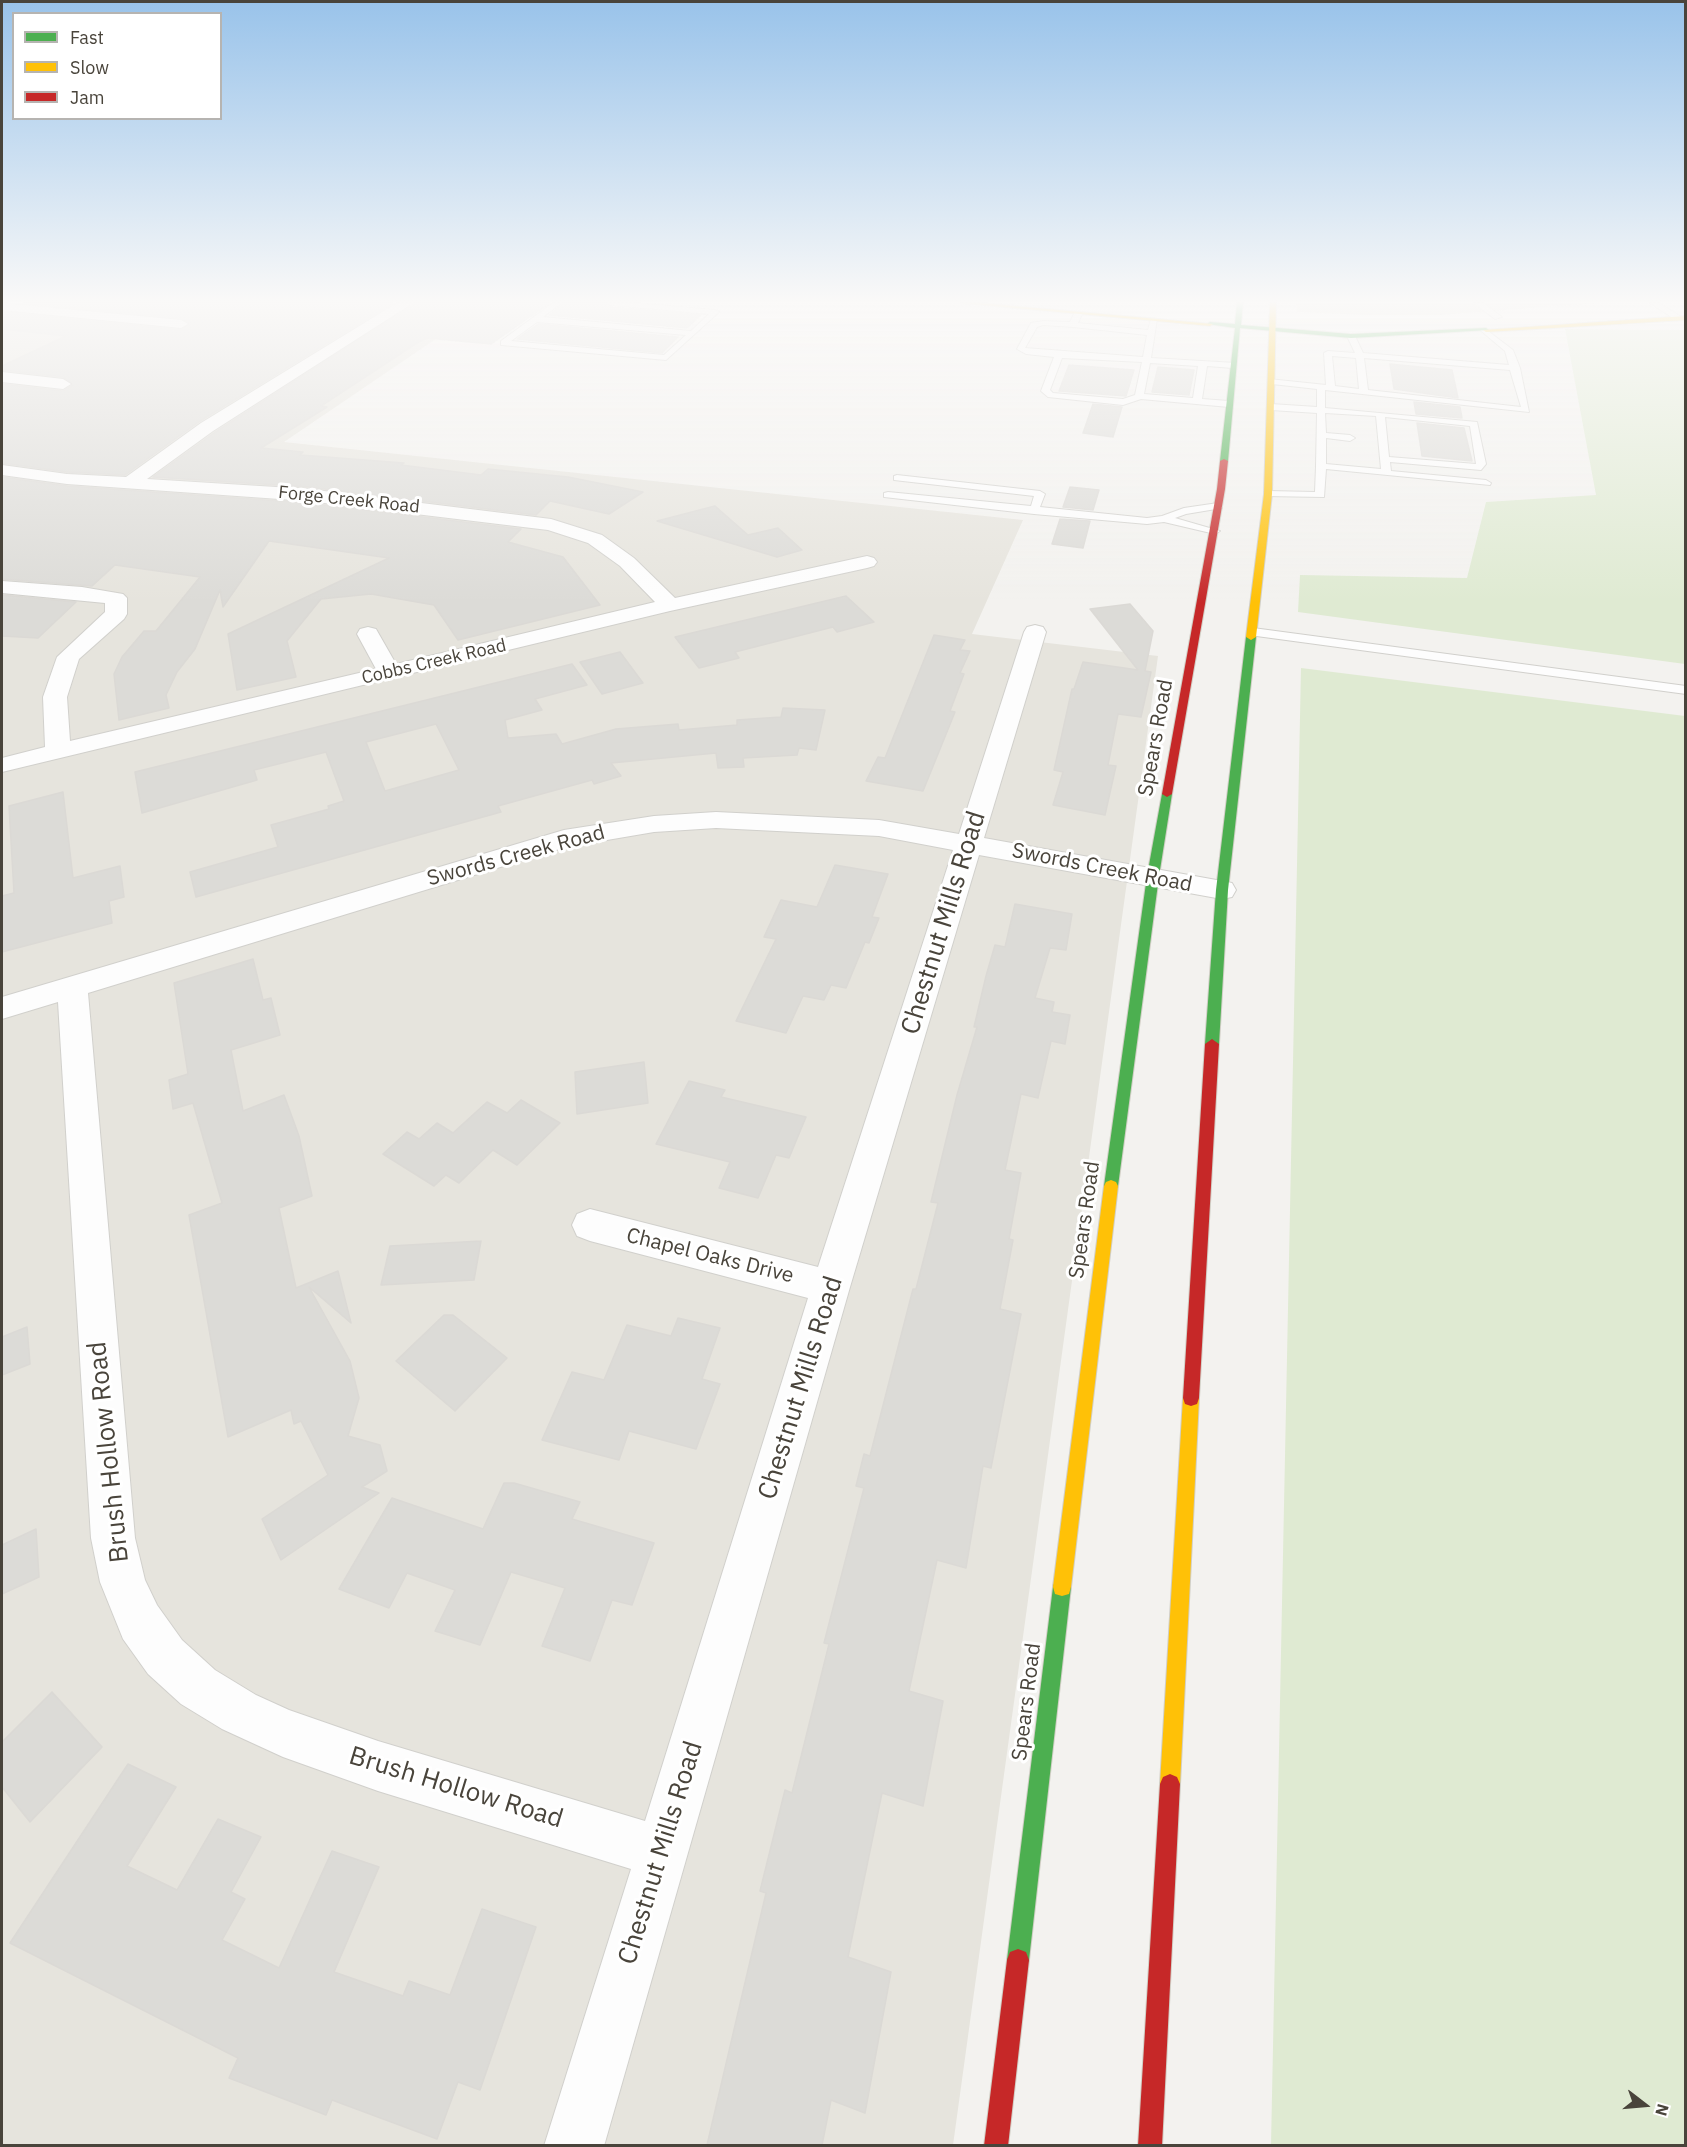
<!DOCTYPE html>
<html>
<head>
<meta charset="utf-8">
<style>
	body { margin:0 }
	#map { position:relative; width:1687px; height:2147px; overflow:hidden; background:#f3f2ef; font-family:"IBM Plex Sans",sans-serif }
	canvas { display:block }
	.frame { position:absolute; inset:0; border:3px solid #49443b; pointer-events:none }
	.legend { position:absolute; left:12px; top:12px; width:210px; height:108px; box-sizing:border-box; background:#fff; border:2px solid #b6b4b1; margin:0; padding:8px 10px; list-style:none; font-size:18px; color:#49443b }
	.legend li { display:flex; align-items:center; gap:12px; height:30px }
	.legend b { width:30px; border:2px solid #b6b4b1 }
	.north { position:absolute; left:1615px; top:2075px; width:60px; height:60px; -webkit-text-stroke:4px #fff; paint-order:stroke; rotate:106deg; font-size:16px; font-weight:700; line-height:24px; text-align:center; color:#49443b }
	.north::after { content:''; display:block; margin:auto; width:21px; height:27px; background:#49443b; clip-path:polygon(50% 0,100% 100%,50% 72%,0 100%) }
</style>
</head>
<body>
<div id="map">
<canvas width="1687" height="2147"></canvas>
<div class="frame"></div>
<ul class="legend">
<li><b style="height:8px;background:#4caf50"></b>Fast</li>
<li><b style="height:8px;background:#ffc107"></b>Slow</li>
<li><b style="height:8px;background:#c62828"></b>Jam</li>
</ul>
<div class="north">N</div>
</div>
<script>
const context = document.querySelector('canvas').getContext('2d');
context.lineJoin = 'round';
function paint(path, color) {
  context.fillStyle = color;
  context.fill(path, 'evenodd');
}
function toPath(rows) {
  const path = new Path2D();
  for (const r of rows) {
    path.moveTo(r[0], r[1]);
    for (let i = 2; i < r.length; i += 2) path.lineTo(r[i], r[i + 1]);
  }
  return path;
}
function trace(path, color, width, dash) {
  context.strokeStyle = color;
  context.lineWidth = width;
  context.lineCap = dash ? 'butt' : 'round';
  context.setLineDash(dash || []);
  context.stroke(path);
}
function drawText(font, color, halo, rows, align = 'center') {
  context.font = font + ' "IBM Plex Sans",sans-serif';
  context.lineWidth = 6;
  context.setLineDash([]);
  context.textBaseline = 'middle';
  context.strokeStyle = halo;
  context.fillStyle = color;
  for (const [text, x, y, turn = 0] of rows) {
    context.save();
    context.translate(x, y);
    context.rotate((+turn || 0) * Math.PI / 180);
    context.textAlign = isNaN(turn) ? turn : align;
    if (halo) context.strokeText(text, 0, 0);
    context.fillText(text, 0, 0);
    context.restore();
  }
}
paint(toPath([
	[2,303,489,303,284,442,1023,520,972,634,1158,656,953,2145,2,2146]
]), '#e6e4dd');
paint(toPath([
	[1296,303,1595,303,1440,315,1370,315,1297,312]
]), '#e8e5db');
paint(toPath([
	[1565,329,1685,330,1685,664,1298,612,1300,575,1467,578,1486,502,1596,495],
	[1301,668,1685,716,1685,2145,1271,2145]
]), '#dfead2');
const building = toPath([
	[23,303,393,303,200,421,125,475,67,472,2,463,2,384,63,391,73,385,63,377,2,370,2,366,66,336,2,329,2,312,181,330,190,323,181,318,23,303],
	[415,303,550,303,491,344,427,338,417,343,321,406,327,407,261,448,303,452,300,455,404,463,401,465,481,475,488,469,568,477,643,492,609,514,550,501,536,515,308,487,153,477,214,433,415,303],
	[563,303,605,303,611,307,701,315,687,328,549,315,563,303],
	[538,324,678,337,662,353,517,339,538,324],
	[1390,364,1452,370,1458,398,1394,389,1390,364],
	[1069,365,1134,370,1126,396,1059,391,1069,365],
	[1158,367,1194,370,1189,395,1152,392,1158,367],
	[1414,402,1460,407,1462,418,1416,414,1414,402],
	[1093,404,1122,407,1113,437,1083,433,1093,404],
	[1417,423,1464,428,1472,461,1422,456,1417,423],
	[2,477,67,486,308,503,521,529,508,542,563,557,600,605,458,640,434,605,371,594,321,599,287,641,296,677,237,690,228,634,389,558,269,541,223,607,220,590,195,649,177,672,166,695,169,708,119,720,114,674,122,657,144,631,156,631,200,577,115,565,92,586,2,579,2,477],
	[1070,487,1099,490,1093,510,1063,507,1070,487],
	[715,506,748,535,778,528,802,550,777,557,657,521,715,506],
	[1060,519,1090,521,1083,548,1052,544,1060,519],
	[2,595,76,602,38,638,2,636,2,595],
	[846,596,874,622,837,632,833,627,735,652,739,658,699,668,675,637,846,596],
	[1130,604,1153,631,1145,671,1151,672,1141,717,1118,714,1108,765,1116,766,1105,815,1053,805,1063,772,1054,770,1072,689,1074,689,1083,662,1138,670,1090,609,1130,604],
	[934,635,965,640,960,650,970,651,960,673,964,674,950,711,955,712,923,791,866,781,878,757,885,758,934,635],
	[620,652,643,683,602,694,580,662,620,652],
	[572,664,587,685,535,699,542,710,505,720,508,738,556,734,562,744,616,729,678,724,679,730,737,725,737,720,781,717,783,708,825,710,816,750,799,748,797,755,743,758,744,767,718,768,716,753,611,763,621,776,594,784,592,780,498,806,501,812,196,897,190,872,278,847,271,825,329,809,328,806,344,801,326,752,254,770,257,780,142,813,135,772,572,664],
	[436,724,459,770,385,791,366,742,436,724],
	[63,792,73,878,120,866,124,897,109,901,112,923,2,952,2,896,14,893,9,806,63,792],
	[835,865,888,874,872,917,879,918,869,943,865,942,846,988,831,985,824,1000,803,996,786,1033,736,1021,776,939,764,937,781,900,817,907,835,865],
	[1015,904,1072,914,1066,950,1050,948,1035,998,1054,1002,1052,1012,1070,1015,1065,1044,1051,1041,1038,1098,1021,1094,1005,1170,1021,1173,1009,1239,1013,1240,1000,1309,1021,1314,991,1468,983,1466,966,1568,937,1560,909,1691,943,1701,923,1806,882,1793,848,1957,891,1972,865,2113,831,2100,822,2145,707,2145,766,1893,760,1891,785,1790,792,1793,829,1644,824,1643,864,1488,856,1486,864,1454,870,1456,913,1289,916,1289,938,1203,931,1202,957,1095,977,1027,974,1027,986,976,995,945,1005,947,1015,904],
	[253,959,263,1000,271,998,280,1035,231,1050,243,1111,284,1095,299,1136,312,1196,279,1208,296,1288,338,1271,351,1323,309,1287,350,1361,359,1398,348,1436,380,1445,387,1471,362,1487,379,1493,281,1560,262,1519,328,1475,301,1421,294,1424,291,1410,228,1437,189,1215,222,1203,193,1103,173,1109,169,1080,188,1074,174,983,253,959],
	[644,1062,648,1103,577,1114,575,1072,644,1062],
	[689,1081,725,1090,721,1097,806,1117,789,1158,776,1155,758,1198,719,1188,730,1162,656,1144,689,1081],
	[521,1100,560,1123,517,1165,493,1150,459,1183,446,1175,434,1186,383,1154,407,1132,419,1139,437,1123,453,1133,487,1102,507,1113,521,1100],
	[481,1241,474,1280,381,1285,390,1246,481,1241],
	[444,1315,453,1315,507,1358,455,1411,396,1361,444,1315],
	[678,1318,720,1328,702,1379,720,1384,696,1449,629,1431,619,1460,542,1440,572,1372,604,1380,627,1325,671,1336,678,1318],
	[27,1327,30,1364,2,1375,2,1337,27,1327],
	[504,1483,514,1483,580,1502,572,1519,654,1543,632,1605,612,1600,590,1661,542,1646,565,1588,511,1572,480,1645,435,1631,455,1590,407,1573,389,1608,339,1589,392,1498,483,1529,504,1483],
	[36,1529,39,1577,2,1594,2,1545,36,1529],
	[52,1692,102,1747,30,1822,2,1787,2,1742,52,1692],
	[128,1764,176,1787,127,1866,177,1890,218,1819,261,1837,231,1892,245,1899,222,1940,279,1968,332,1851,379,1867,334,1972,403,1996,409,1981,450,1995,482,1909,536,1927,480,2090,458,2082,437,2139,332,2100,326,2115,229,2078,238,2058,10,1943,128,1764]
]);
paint(building, '#dcdbd7');
trace(building, '#dbd9d5', 1.5);
const lane = toPath([
	[553,303,561,303,543,317,691,331,709,314,611,305,607,303,634,303,715,310,719,312,666,360,501,345,501,341,553,303],
	[537,322,686,335,664,355,511,341,537,322],
	[1474,303,1483,303,1502,317,1495,319,1474,303],
	[1650,303,1659,303,1683,318,1676,320,1650,303],
	[1075,312,1082,314,1078,323,1148,330,1151,319,1157,319,1151,358,1236,363,1236,367,1233,368,1207,366,1202,399,1229,401,1233,404,1229,407,1141,399,1123,405,1048,397,1041,391,1054,357,1026,354,1017,349,1031,323,1043,321,1070,322,1075,312],
	[1043,325,1073,327,1147,335,1143,357,1025,348,1037,327,1043,325],
	[1062,358,1142,362,1135,395,1123,399,1053,393,1050,390,1062,358],
	[1150,363,1198,366,1193,398,1144,394,1150,363],
	[1484,328,1513,350,1520,368,1529,412,1325,390,1325,408,1477,422,1486,464,1481,470,1390,462,1391,471,1486,480,1491,483,1490,485,1326,469,1324,497,1264,496,1264,492,1268,491,1315,492,1316,466,1317,413,1271,410,1267,407,1271,404,1317,407,1317,389,1272,384,1268,381,1269,379,1326,385,1324,353,1328,351,1355,353,1347,336,1351,334,1355,336,1363,353,1509,365,1505,351,1480,330,1484,328],
	[1332,356,1356,358,1359,389,1335,386,1332,356],
	[1364,358,1510,370,1521,407,1368,390,1364,358],
	[1325,413,1376,416,1381,469,1326,464,1326,438,1350,441,1355,438,1350,435,1326,433,1325,413],
	[1385,417,1470,426,1476,464,1389,457,1385,417],
	[897,475,1040,491,1045,494,1040,507,1147,518,1162,516,1184,508,1218,503,1222,504,1222,508,1186,514,1175,518,1220,531,1215,534,1164,522,1147,524,1034,514,884,497,884,493,888,492,1031,506,1034,496,894,480,894,476,897,475],
	[1253,628,1686,686,1686,694,1249,635,1249,629,1253,628]
]);
const street = toPath([
	[2,303,181,320,188,324,181,328,2,310,2,303],
	[397,303,413,303,213,431,147,479,308,489,551,519,602,535,634,558,675,598,867,556,874,558,877,562,874,566,867,568,670,611,2,772,2,758,45,747,43,697,57,657,105,612,105,603,2,593,2,581,82,587,123,594,127,598,127,614,124,619,79,659,67,697,70,741,376,669,357,634,360,629,368,627,376,629,396,664,655,602,620,566,588,543,548,530,308,501,67,484,2,475,2,465,67,474,126,477,201,423,397,303],
	[2,372,63,379,71,384,63,389,2,382,2,372],
	[1035,625,1043,627,1046,632,984,838,1222,881,1232,883,1236,890,1232,897,1222,899,979,855,850,1287,604,2146,544,2146,631,1869,378,1791,283,1757,222,1729,181,1704,148,1674,123,1639,100,1582,91,1538,58,1002,2,1019,2,997,564,830,654,816,716,812,879,820,959,834,1024,632,1027,627,1035,625],
	[716,828,879,836,953,850,818,1267,590,1209,577,1214,572,1225,577,1236,590,1241,808,1298,645,1821,378,1741,289,1710,256,1695,215,1670,182,1640,157,1605,145,1580,135,1538,88,993,566,847,654,832,716,828]
]);
const fast = toPath([
	[1237,303,1243,303,1241,325,1351,334,1486,328,1489,330,1351,338,1240,328,1228,461,1224,463,1220,461,1235,328,1207,324,1210,322,1235,324,1237,303],
	[1251,634,1256,637,1228,890,1219,1044,1212,1049,1205,1044,1216,890,1246,637,1251,634],
	[1167,791,1172,794,1159,876,1118,1186,1116,1190,1111,1192,1106,1190,1104,1186,1147,876,1162,794,1167,791],
	[1062,1578,1069,1580,1071,1587,1029,1960,1026,1968,1018,1971,1010,1968,1007,1960,1053,1587,1055,1580,1062,1578]
]);
const slow = toPath([
	[961,303,981,303,1213,324,1210,326,961,303],
	[1270,303,1276,303,1272,494,1256,637,1251,640,1246,637,1264,494,1270,303],
	[1686,316,1686,320,1486,332,1483,330,1686,316],
	[1111,1180,1116,1182,1118,1186,1071,1587,1069,1594,1062,1596,1055,1594,1053,1587,1104,1186,1106,1182,1111,1180],
	[1191,1390,1197,1392,1199,1398,1180,1784,1177,1791,1170,1794,1163,1791,1160,1784,1183,1398,1185,1392,1191,1390]
]);
const jam = toPath([
	[1224,459,1228,461,1225,489,1172,794,1167,797,1162,794,1217,489,1220,461,1224,459],
	[1212,1039,1219,1044,1199,1398,1197,1404,1191,1406,1185,1404,1183,1398,1205,1044,1212,1039],
	[1170,1774,1177,1777,1180,1784,1162,2146,1138,2146,1160,1784,1163,1777,1170,1774],
	[1018,1949,1026,1952,1029,1960,1008,2146,984,2146,1007,1960,1010,1952,1018,1949]
]);
trace(lane, '#d1d0cc', 2);
trace(street, '#d1d0cc', 2);
trace(fast, '#d1cfc6', 2);
trace(slow, '#d1cfc6', 2);
trace(jam, '#d1cfc6', 2);
paint(lane, '#fdfdfd');
paint(street, '#fdfdfd');
paint(fast, '#4caf50');
paint(slow, '#ffc107');
paint(jam, '#c62828');
const sky = context.createLinearGradient(0, 0, 0, 603);
sky.addColorStop(0, '#99c3ea');
sky.addColorStop(0.5, '#faf9f8');
sky.addColorStop(1, '#faf9f800');
context.fillStyle = sky;
context.fillRect(0, 0, 1687, 603);
drawText('18px', '#49443b', '#fff', [
	["Forge Creek Road",349,500,6],
	["Cobbs Creek Road",434,662,-13]
]);
drawText('21px', '#49443b', '#fff', [
	["Spears Road",1156,738,-80],
	["Swords Creek Road",516,856,-15],
	["Swords Creek Road",1102,868,11],
	["Spears Road",1085,1220,-82],
	["Chapel Oaks Drive",710,1256,14],
	["Spears Road",1027,1702,-83]
]);
drawText('26px', '#49443b', '#fff', [
	["Chestnut Mills Road",944,923,-73],
	["Chestnut Mills Road",801,1388,-73],
	["Brush Hollow Road",109,1452,-96],
	["Brush Hollow Road",456,1788,17],
	["Chestnut Mills Road",661,1853,-73]
]);
</script>
</body>
</html>
